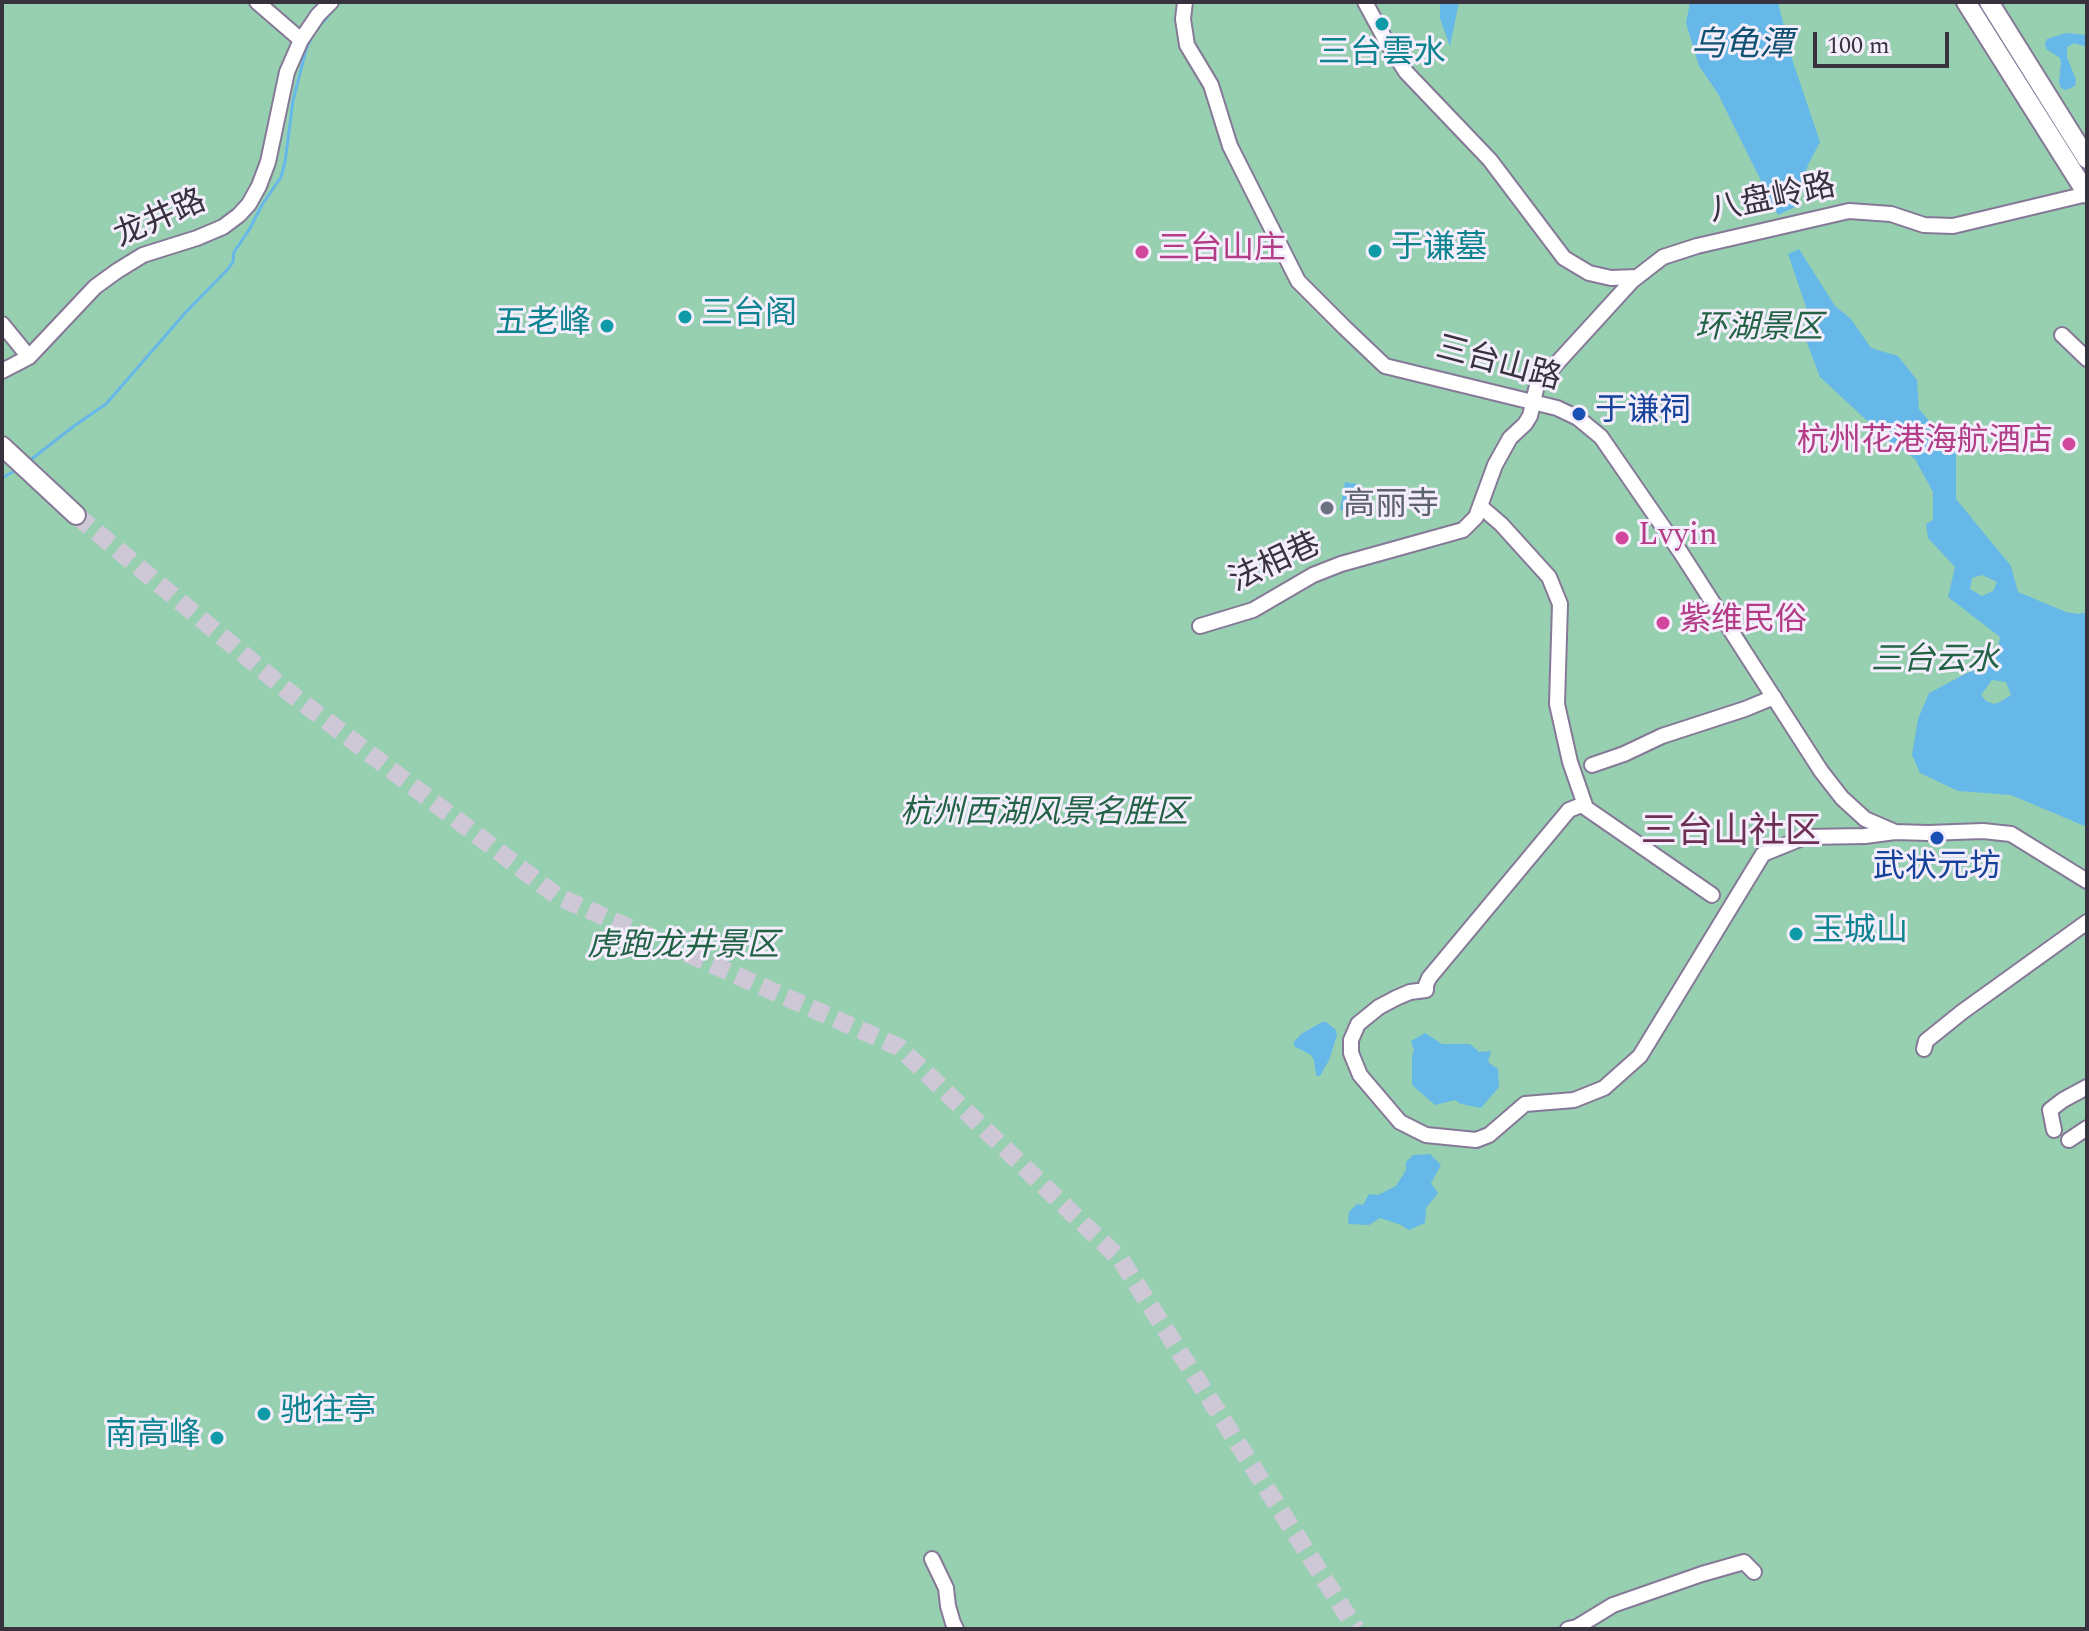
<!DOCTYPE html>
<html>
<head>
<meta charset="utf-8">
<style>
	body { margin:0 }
	#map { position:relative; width:2089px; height:1631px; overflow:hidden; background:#f4eefc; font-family:Spectral,serif }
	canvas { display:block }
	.frame { position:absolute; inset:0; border:4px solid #38323f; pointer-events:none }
	.scale { position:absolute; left:1813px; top:32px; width:136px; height:36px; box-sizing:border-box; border:4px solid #38323f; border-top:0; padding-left:10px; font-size:24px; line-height:28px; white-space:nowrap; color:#38323f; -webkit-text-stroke:6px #f4eefc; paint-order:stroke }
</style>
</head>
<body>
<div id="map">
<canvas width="2089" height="1631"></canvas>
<div class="frame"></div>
<div class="scale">100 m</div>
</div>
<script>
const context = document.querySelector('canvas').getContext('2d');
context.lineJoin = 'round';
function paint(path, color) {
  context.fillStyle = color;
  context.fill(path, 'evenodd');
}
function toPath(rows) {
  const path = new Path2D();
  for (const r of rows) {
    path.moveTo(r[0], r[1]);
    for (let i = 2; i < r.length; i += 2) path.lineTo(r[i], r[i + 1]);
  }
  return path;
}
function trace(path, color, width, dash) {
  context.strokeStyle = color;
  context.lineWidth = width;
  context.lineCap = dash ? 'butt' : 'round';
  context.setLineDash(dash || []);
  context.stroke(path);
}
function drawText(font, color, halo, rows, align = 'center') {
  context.font = font + ' Spectral,"Noto Sans SC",serif';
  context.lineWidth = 6;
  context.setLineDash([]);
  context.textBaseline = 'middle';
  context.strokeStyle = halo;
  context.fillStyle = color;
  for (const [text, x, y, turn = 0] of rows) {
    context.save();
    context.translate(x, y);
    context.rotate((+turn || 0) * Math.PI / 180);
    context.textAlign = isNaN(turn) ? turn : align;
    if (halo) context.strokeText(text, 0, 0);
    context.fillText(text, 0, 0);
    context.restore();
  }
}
paint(toPath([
	[2,2,2087,2,2087,1629,2,1629]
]), '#97d0b1');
paint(toPath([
	[1440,2,1459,2,1450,46,1440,19],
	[1690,2,1778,2,1793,62,1820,142,1808,165,1795,207,1778,215,1717,92,1699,66,1686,23],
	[2066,33,2087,35,2087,47,2074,43,2067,47,2067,57,2076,80,2075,86,2066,90,2061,88,2059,82,2061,63,2060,58,2046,49,2045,44,2047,39],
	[1799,249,1835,306,1851,319,1871,348,1898,356,1917,380,1919,409,1956,452,1956,499,2011,566,2018,592,2066,612,2078,614,2087,612,2087,827,2011,795,1958,791,1920,773,1912,755,1918,719,1929,693,1996,658,2000,637,1948,597,1955,567,1928,538,1926,524,1933,520,1933,492,1915,459,1889,441,1820,377,1807,343,1808,313,1788,254],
	[1982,575,1997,582,1993,591,1982,596,1970,589,1972,578],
	[1992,680,2006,682,2011,695,2000,702,1994,704,1986,701,1981,695],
	[1345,482,1362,485,1358,513,1340,510],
	[1322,1022,1326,1022,1335,1029,1337,1035,1329,1060,1320,1076,1318,1076,1316,1075,1314,1060,1311,1055,1294,1046,1294,1042,1301,1034],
	[1425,1033,1442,1044,1470,1044,1479,1052,1491,1051,1488,1062,1498,1069,1499,1087,1481,1108,1461,1104,1455,1100,1435,1105,1412,1085,1412,1056,1414,1050,1411,1041],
	[1430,1154,1441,1165,1431,1183,1438,1193,1426,1208,1425,1223,1409,1230,1401,1225,1380,1218,1369,1225,1348,1224,1349,1212,1357,1204,1363,1205,1369,1194,1378,1195,1396,1186,1406,1170,1406,1162,1413,1155]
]), '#66b8e9');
trace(toPath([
	[318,28,331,12],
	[29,461,74,426,106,404,186,312,228,269,233,262,234,252,249,230,262,205,281,177,285,162,293,101,306,50,313,34],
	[2,478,16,470]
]), '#66b8e9', 3);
trace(toPath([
	[76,515,290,693,557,896,899,1047,1121,1260,1356,1629]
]), '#cec8d6', 18, [18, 9]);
const minor = toPath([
	[257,2,301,40],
	[1185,2,1183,19,1187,45,1211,85,1230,146,1298,281,1345,328,1385,366,1557,408,1578,418,1601,437,1681,553,1821,771,1842,798,1865,819,1895,832,1928,833,1983,831,2011,834,2087,881],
	[1365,2,1385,39,1406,72,1490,160,1564,258,1589,273,1611,278,1637,277],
	[2,324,29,357],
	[2062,335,2087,359],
	[2,371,29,357,95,287,117,271,143,255,197,238,223,227,239,215,249,204,259,186,268,162,287,72,301,40,318,15,331,2],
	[1480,506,1501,524,1549,577,1560,604,1557,704,1570,762,1586,808,1712,895],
	[1200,626,1253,610,1313,575,1341,564,1463,530,1476,517,1495,465,1510,438,1525,424,1530,416,1537,385,1632,281,1663,257,1697,246,1849,211,1891,214,1924,225,1953,226,2087,194],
	[1592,765,1624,754,1662,736,1745,709,1774,697],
	[1584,804,1569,810,1429,978,1426,985,1426,990,1410,992,1396,998,1379,1007,1358,1024,1351,1040,1351,1053,1360,1075,1400,1122,1426,1135,1476,1140,1489,1135,1525,1104,1574,1100,1604,1088,1640,1056,1763,854,1805,837,1865,836,1895,832],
	[1924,1049,1926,1041,1962,1012,2087,922],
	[2054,1130,2050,1110,2063,1100,2087,1087],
	[2069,1140,2087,1128],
	[932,1559,946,1588,948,1606,953,1623,956,1629],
	[1568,1629,1577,1627,1613,1605,1702,1574,1744,1562,1754,1572]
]);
const major = toPath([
	[1966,2,2087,194],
	[1989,2,2087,159],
	[2,446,76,515]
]);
trace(minor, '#867897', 18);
trace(major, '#867897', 22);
trace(minor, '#fff', 14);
trace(major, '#fff', 18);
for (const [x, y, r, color] of [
	[1382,24,8,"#0f9aa8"],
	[1375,251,8,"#0f9aa8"],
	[1142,252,8,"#d1479c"],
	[685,317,8,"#0f9aa8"],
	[607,326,8,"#0f9aa8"],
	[1579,414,8,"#1a4fb4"],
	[2069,444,8,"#d1479c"],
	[1327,508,8,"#6b7280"],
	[1622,538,8,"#d1479c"],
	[1663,623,8,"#d1479c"],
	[1937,838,8,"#1a4fb4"],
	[1796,934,8,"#0f9aa8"],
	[264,1414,8,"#0f9aa8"],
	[217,1438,8,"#0f9aa8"]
]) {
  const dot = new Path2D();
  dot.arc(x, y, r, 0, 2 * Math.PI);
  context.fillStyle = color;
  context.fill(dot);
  trace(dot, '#f4eefc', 3);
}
drawText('32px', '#0d838f', '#f4eefc', [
	["三台雲水",1382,56,"center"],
	["于谦墓",1391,251],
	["三台阁",701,317],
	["五老峰",591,326,"right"],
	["玉城山",1812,934],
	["驰往亭",280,1414],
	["南高峰",201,1438,"right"]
], 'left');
drawText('32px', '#38323f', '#f4eefc', [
	["八盘岭路",1773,201,-12],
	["龙井路",161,221,-24],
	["三台山路",1498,366,15],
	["法相巷",1276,565,-25]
]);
drawText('32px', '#b23c85', '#f4eefc', [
	["三台山庄",1158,252],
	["杭州花港海航酒店",2053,444,"right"],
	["Lvyin",1638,538],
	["紫维民俗",1679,623]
], 'left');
drawText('italic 32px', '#226346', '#f4eefc', [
	["环湖景区",1759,331],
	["三台云水",1935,663],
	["杭州西湖风景名胜区",1044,816],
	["虎跑龙井景区",683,949]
]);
drawText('32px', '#164399', '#f4eefc', [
	["于谦祠",1595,414],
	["武状元坊",1937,870,"center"]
], 'left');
drawText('32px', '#5b616d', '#f4eefc', [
	["高丽寺",1343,508]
], 'left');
drawText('italic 34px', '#105172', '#f4eefc', [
	["乌龟潭",1742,48]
]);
drawText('36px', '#6d2f54', '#f4eefc', [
	["三台山社区",1731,835]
]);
</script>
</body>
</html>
